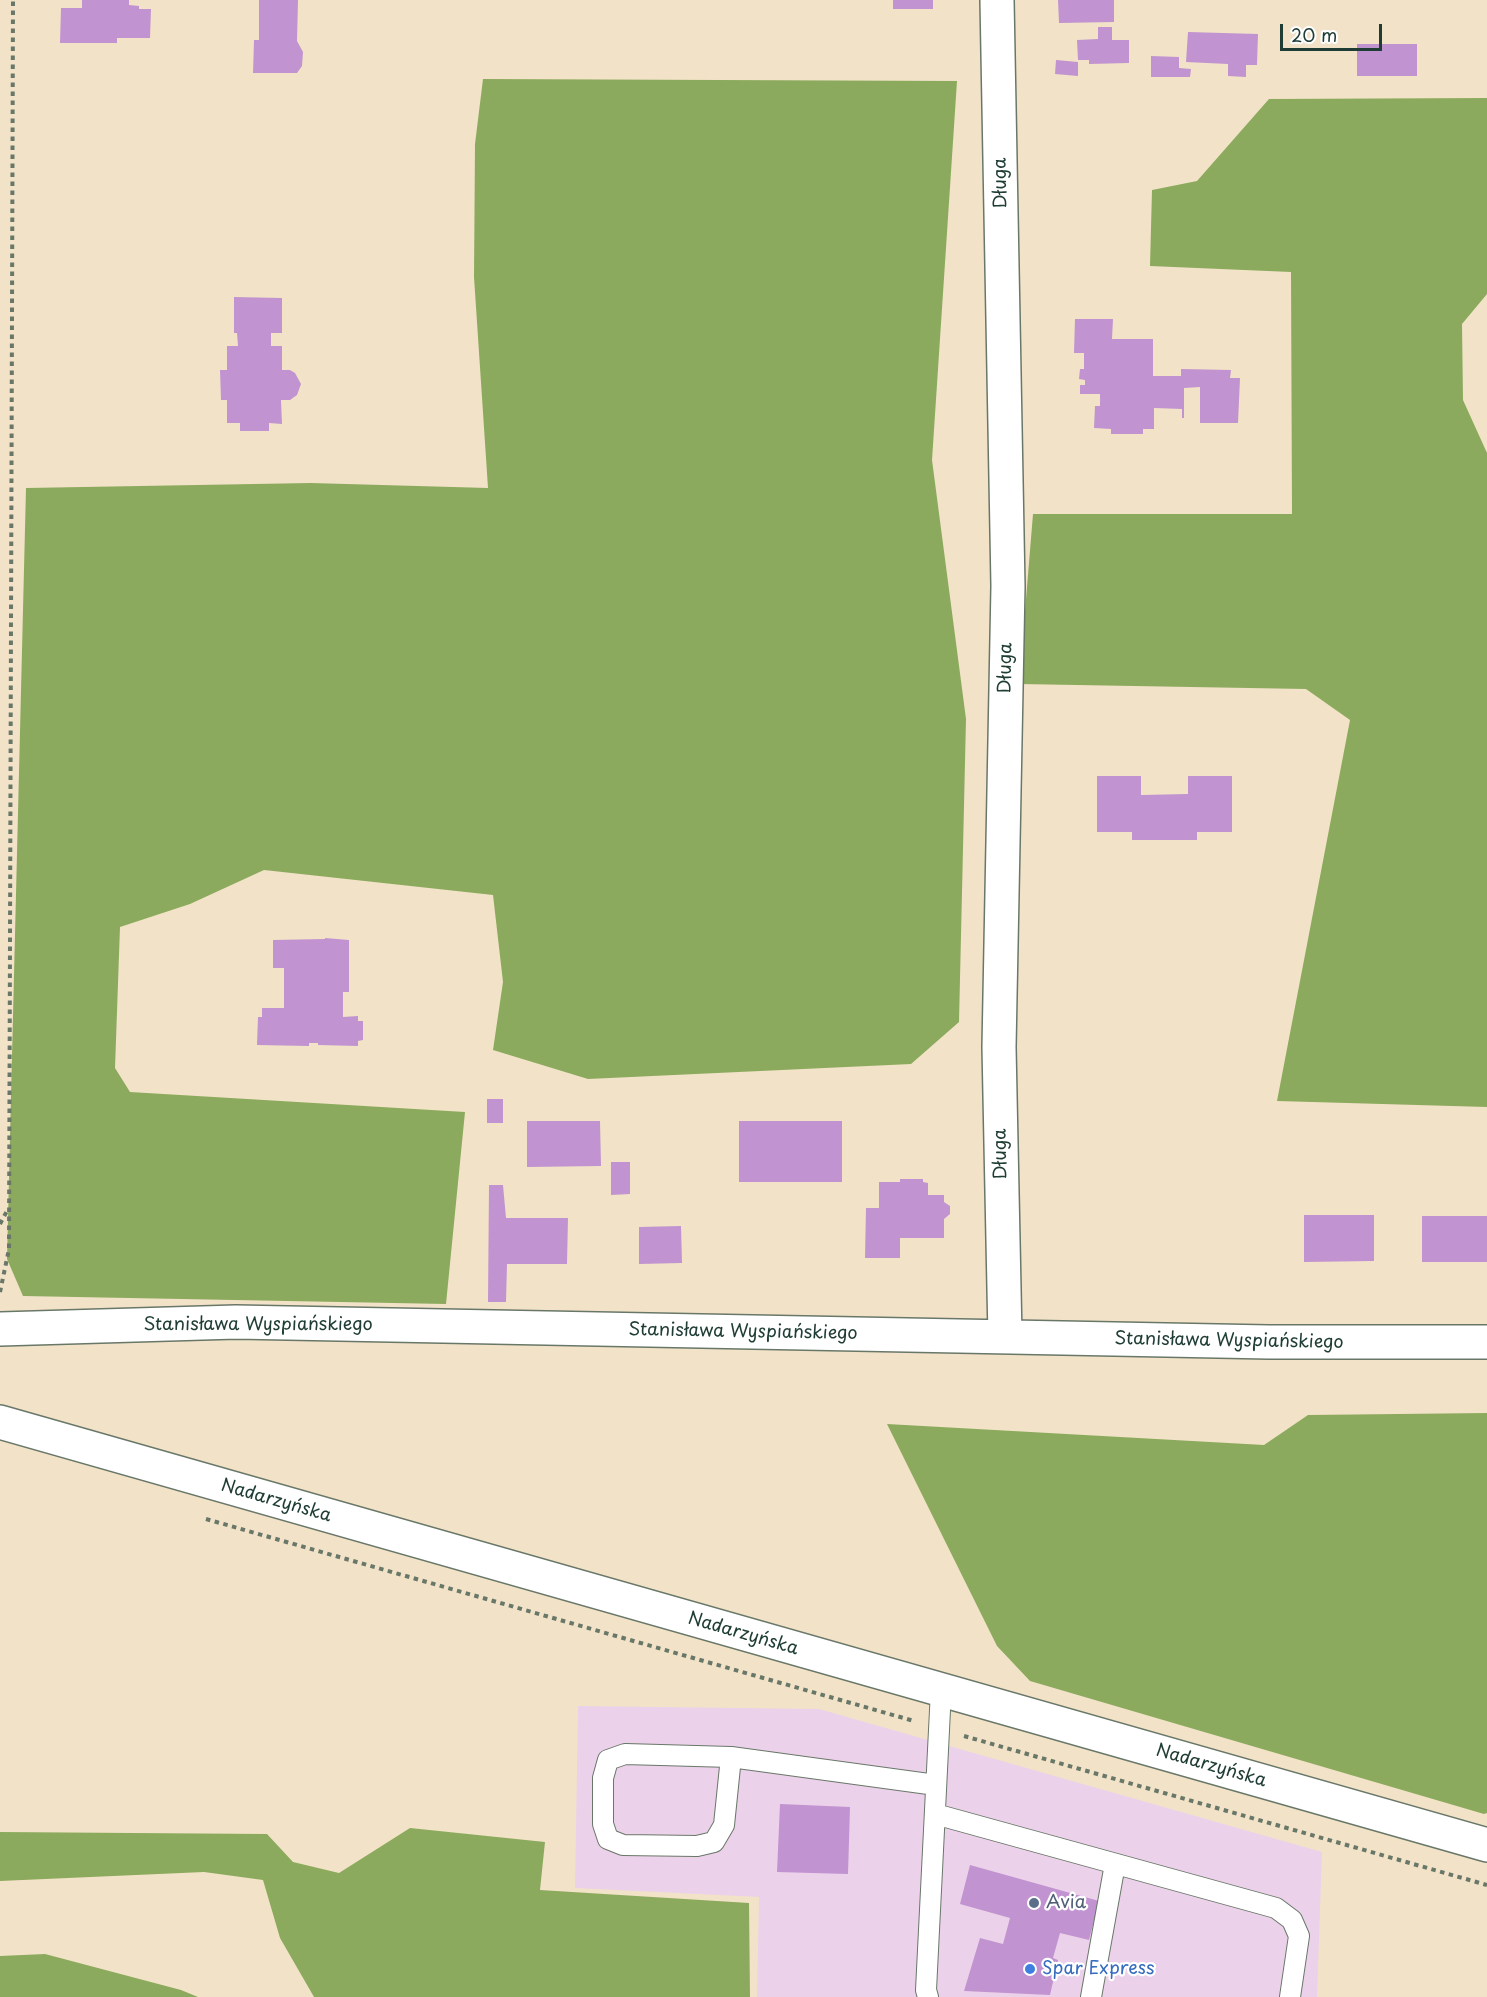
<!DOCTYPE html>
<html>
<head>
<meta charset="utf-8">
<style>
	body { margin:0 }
	#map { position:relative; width:1487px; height:1997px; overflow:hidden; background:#f2e3c8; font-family:"Playpen Sans",sans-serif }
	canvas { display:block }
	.scale { position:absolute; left:1280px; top:24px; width:102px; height:27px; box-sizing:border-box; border:3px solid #1f3d34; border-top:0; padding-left:8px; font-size:18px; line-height:21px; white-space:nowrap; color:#1f3d34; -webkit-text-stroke:4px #fff; paint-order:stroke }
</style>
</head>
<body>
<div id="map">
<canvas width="1487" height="1997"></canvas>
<div class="scale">20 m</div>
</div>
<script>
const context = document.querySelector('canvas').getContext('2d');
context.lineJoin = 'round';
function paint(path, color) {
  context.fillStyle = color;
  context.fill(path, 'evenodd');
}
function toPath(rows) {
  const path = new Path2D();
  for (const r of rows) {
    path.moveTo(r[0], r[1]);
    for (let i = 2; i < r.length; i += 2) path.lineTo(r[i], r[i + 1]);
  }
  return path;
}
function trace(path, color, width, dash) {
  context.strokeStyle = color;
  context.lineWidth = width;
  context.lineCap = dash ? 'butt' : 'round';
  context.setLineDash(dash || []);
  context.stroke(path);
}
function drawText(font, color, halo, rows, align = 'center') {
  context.font = font + ' "Playpen Sans",sans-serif';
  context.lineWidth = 4.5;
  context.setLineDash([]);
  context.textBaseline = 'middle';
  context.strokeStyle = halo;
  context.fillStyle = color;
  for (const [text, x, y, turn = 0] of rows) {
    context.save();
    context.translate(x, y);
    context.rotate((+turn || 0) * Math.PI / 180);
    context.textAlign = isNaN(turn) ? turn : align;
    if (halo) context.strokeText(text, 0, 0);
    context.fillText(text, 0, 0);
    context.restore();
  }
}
paint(toPath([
	[578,1706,819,1709,1322,1852,1317,1997,757,1997,759,1897,575,1888]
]), '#ecd1ea');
paint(toPath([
	[483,79,957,81,932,460,966,719,959,1022,911,1064,588,1079,493,1050,503,982,493,895,264,870,190,904,120,927,115,1068,130,1092,465,1112,446,1304,23,1296,7,1259,26,488,311,483,488,488,474,277,475,144],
	[1487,98,1487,294,1462,324,1463,400,1487,453,1487,1107,1277,1101,1350,720,1306,689,1019,684,1033,514,1292,514,1291,272,1150,266,1152,190,1197,181,1269,99],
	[1487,1413,1487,1813,1484,1814,1030,1681,997,1646,887,1424,1264,1445,1308,1415],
	[410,1828,545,1842,540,1890,749,1903,750,1997,314,1997,280,1938,263,1880,204,1872,0,1881,0,1832,267,1834,293,1862,339,1873],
	[45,1954,181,1990,198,1997,0,1997,0,1956]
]), '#8caa5d');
paint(toPath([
	[82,0,129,0,129,5,139,6,139,9,151,9,150,38,117,38,117,43,60,43,61,8,82,8],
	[259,0,298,0,297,41,303,52,302,66,297,73,253,73,254,40,259,40],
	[893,0,933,0,933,9,893,9],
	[1058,0,1114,0,1114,22,1059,23],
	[1098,27,1112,27,1112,40,1129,40,1129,63,1089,64,1089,60,1078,60,1077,40,1098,39],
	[1188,32,1258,34,1257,65,1246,65,1246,77,1228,76,1228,64,1186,62],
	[1357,44,1417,44,1417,76,1357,76],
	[1151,56,1179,57,1179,68,1191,69,1190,77,1151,77],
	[1056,60,1078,62,1078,76,1055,74],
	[234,297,282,298,282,333,271,333,271,346,282,346,282,370,290,370,295,373,301,384,297,395,290,400,281,400,282,424,269,423,269,431,240,431,240,423,227,423,227,400,221,400,220,370,227,370,227,346,238,346,237,333,234,333],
	[1075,319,1113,319,1112,339,1153,339,1153,376,1181,376,1181,369,1231,370,1230,378,1240,378,1238,423,1200,423,1200,387,1184,388,1184,418,1182,418,1182,409,1154,408,1154,429,1143,429,1143,434,1111,434,1111,429,1094,428,1095,406,1100,406,1100,394,1080,394,1080,385,1085,385,1085,380,1079,379,1080,369,1084,369,1084,353,1074,353],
	[1097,776,1141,776,1141,795,1188,794,1188,776,1232,776,1232,832,1197,832,1197,840,1132,840,1132,832,1097,832],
	[325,938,349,940,349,992,343,992,343,1017,358,1016,358,1021,363,1021,363,1040,358,1041,358,1046,318,1045,318,1043,309,1043,309,1046,257,1045,258,1017,262,1017,262,1008,284,1008,284,968,273,968,273,940,325,939],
	[487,1099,503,1099,503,1123,487,1123],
	[527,1121,600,1121,601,1166,527,1167],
	[739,1121,842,1121,842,1182,739,1182],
	[611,1162,630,1162,630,1194,611,1195],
	[900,1179,923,1179,923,1182,928,1183,928,1195,944,1195,944,1202,950,1206,950,1214,944,1219,944,1238,900,1238,900,1258,865,1258,866,1208,879,1208,879,1182,900,1182],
	[489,1185,503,1185,506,1218,568,1218,567,1264,507,1264,506,1302,488,1302],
	[1304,1215,1374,1215,1374,1261,1304,1262],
	[1422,1216,1487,1216,1487,1262,1422,1262],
	[681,1226,682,1263,639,1264,639,1227],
	[780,1804,850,1807,848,1874,777,1872],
	[970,1865,1099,1901,1089,1940,1060,1933,1053,1958,1058,1960,1050,1995,964,1991,980,1938,1003,1944,1010,1918,960,1904]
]), '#c193d0');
const lane = toPath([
	[731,1757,724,1825,714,1842,697,1846,623,1845,608,1839,603,1824,603,1778,608,1760,625,1754,731,1757,936,1785],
	[935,1814,1276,1908,1292,1920,1299,1936,1290,1997],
	[928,1997,926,1990,941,1690],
	[1091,1997,1115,1864]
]);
const street = toPath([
	[997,0,1008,586,999,1047,1005,1337],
	[0,1329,236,1322,1269,1342,1487,1342]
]);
const secondary = toPath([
	[0,1422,1487,1845]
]);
trace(lane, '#697768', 22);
trace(street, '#697768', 36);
trace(secondary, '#697768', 36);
trace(toPath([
	[0,1224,8,1209],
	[0,1292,9,1249,13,0],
	[206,1519,914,1721],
	[964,1736,1487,1885]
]), '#697768', 4, [4.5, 4.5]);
trace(lane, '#fff', 20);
trace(street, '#fff', 33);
trace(secondary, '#fff', 33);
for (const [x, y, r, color] of [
	[1034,1903,6,"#5c6f8a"],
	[1030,1969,6,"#3f7fe0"]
]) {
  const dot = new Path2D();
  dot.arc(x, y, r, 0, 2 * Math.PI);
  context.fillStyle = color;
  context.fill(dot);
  trace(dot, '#fff', 2);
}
drawText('18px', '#1f3d34', '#fff', [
	["Długa",1001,183,-91],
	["Długa",1006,668,-89],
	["Długa",1001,1154,-91],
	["Stanisława Wyspiańskiego",258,1325],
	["Stanisława Wyspiańskiego",743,1332,1],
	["Stanisława Wyspiańskiego",1229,1341,1],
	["Nadarzyńska",276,1501,16],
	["Nadarzyńska",743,1634,16],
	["Nadarzyńska",1211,1766,16]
]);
drawText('18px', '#4e5e75', '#fff', [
	["Avia",1046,1903]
], 'left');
drawText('18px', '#366cbe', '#fff', [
	["Spar Express",1042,1969]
], 'left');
</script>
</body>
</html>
